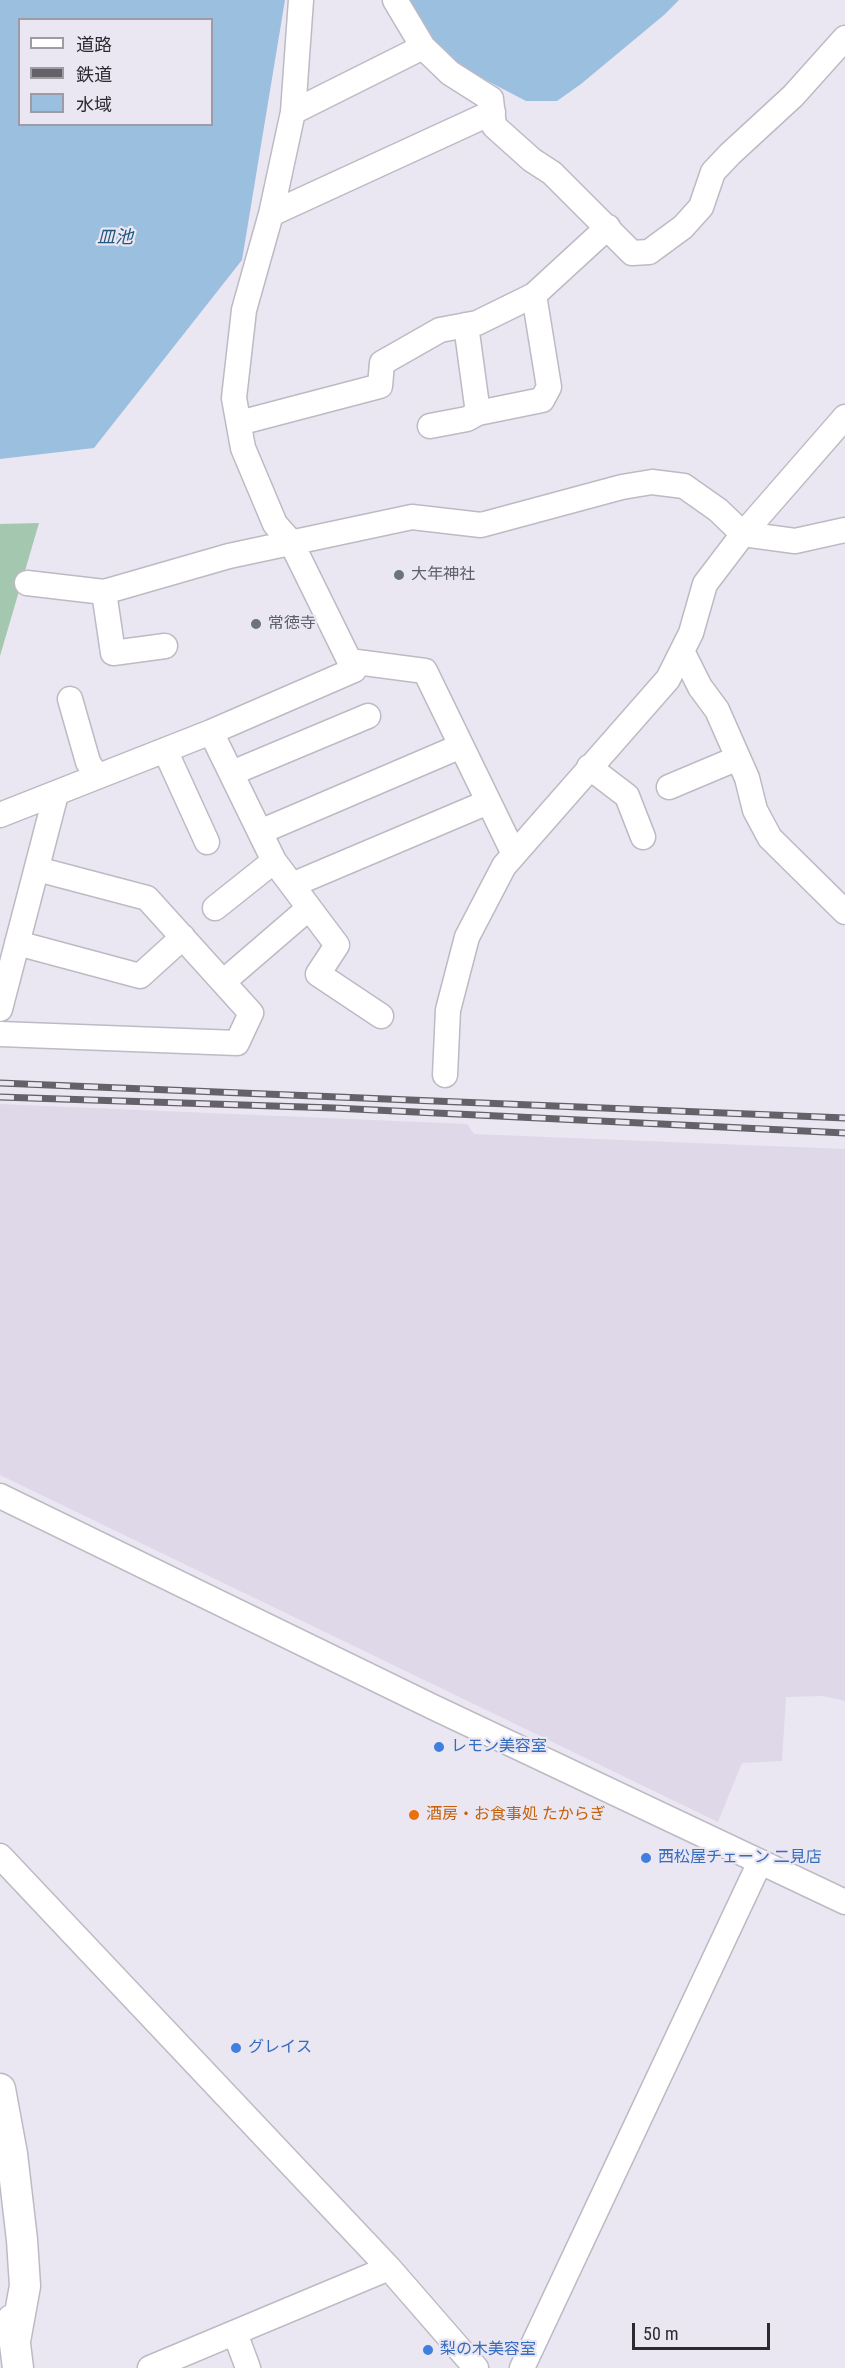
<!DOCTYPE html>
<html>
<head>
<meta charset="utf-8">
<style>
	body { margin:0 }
	#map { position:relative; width:845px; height:2368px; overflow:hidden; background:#ebe7f2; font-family:"Roboto Condensed","Noto Sans JP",sans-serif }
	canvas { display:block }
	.legend { position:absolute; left:18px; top:18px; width:195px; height:108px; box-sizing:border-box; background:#ebe7f2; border:2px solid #9e9ba4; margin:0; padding:8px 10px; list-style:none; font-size:18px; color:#2b2a2e }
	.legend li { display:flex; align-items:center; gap:12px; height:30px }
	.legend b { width:30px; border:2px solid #9e9ba4 }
	.scale { position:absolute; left:632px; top:2323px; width:138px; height:27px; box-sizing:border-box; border:3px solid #2b2a2e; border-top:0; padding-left:8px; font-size:18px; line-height:21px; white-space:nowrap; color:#2b2a2e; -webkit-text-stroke:4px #ebe7f2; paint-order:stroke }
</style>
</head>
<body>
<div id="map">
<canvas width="845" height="2368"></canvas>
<ul class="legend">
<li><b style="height:8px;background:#fff"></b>道路</li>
<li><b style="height:8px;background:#646268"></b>鉄道</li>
<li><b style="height:16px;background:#9bbfde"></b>水域</li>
</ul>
<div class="scale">50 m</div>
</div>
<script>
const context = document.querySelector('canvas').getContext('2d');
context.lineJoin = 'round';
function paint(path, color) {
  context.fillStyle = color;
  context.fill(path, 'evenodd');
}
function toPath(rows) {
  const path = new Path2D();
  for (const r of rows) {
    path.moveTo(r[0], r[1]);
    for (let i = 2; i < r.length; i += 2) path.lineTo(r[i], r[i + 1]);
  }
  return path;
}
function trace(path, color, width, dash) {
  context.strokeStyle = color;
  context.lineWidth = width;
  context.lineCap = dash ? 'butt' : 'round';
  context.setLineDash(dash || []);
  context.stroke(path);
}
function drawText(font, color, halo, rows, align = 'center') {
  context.font = font + ' "Roboto Condensed","Noto Sans JP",sans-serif';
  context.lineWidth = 4.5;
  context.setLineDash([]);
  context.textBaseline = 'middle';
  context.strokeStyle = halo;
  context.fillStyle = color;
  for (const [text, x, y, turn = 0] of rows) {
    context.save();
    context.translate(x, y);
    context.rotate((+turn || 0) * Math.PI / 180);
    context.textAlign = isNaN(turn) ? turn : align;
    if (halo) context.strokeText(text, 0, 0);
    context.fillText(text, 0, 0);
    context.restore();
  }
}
paint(toPath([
	[0,1104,467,1124,474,1134,845,1149,845,1701,823,1696,786,1697,782,1761,742,1763,718,1822,0,1475]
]), '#ded8e9');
paint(toPath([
	[39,523,0,656,0,524]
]), '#a4c7af');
paint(toPath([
	[0,0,285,0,242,260,94,448,0,459],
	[20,20,212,20,212,124,20,124],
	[409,0,679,0,664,15,581,84,557,101,526,101,478,76,439,51]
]), '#9bbfde');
const minor = toPath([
	[395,0,423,47,450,73,491,99,494,126,532,160,552,173,632,253,649,252,683,227,701,207,713,172,730,154,793,96,845,38],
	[293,112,423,47],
	[271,214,493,112],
	[466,325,478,413,542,400,549,387,534,295],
	[239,423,380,386,382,363,440,330,477,323,534,295,608,227],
	[430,426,467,419,478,413],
	[27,583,104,592,229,556,412,517,481,525,622,487,652,482,684,486,718,510,743,534,795,541,845,530],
	[104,592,113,653,165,646],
	[682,651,700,687,717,710,747,778,755,810,770,838,845,912],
	[349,661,425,671,513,852],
	[70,699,88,762,97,777],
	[211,732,274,861,337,945,318,974,381,1016],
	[165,750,207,842],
	[589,767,627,796,643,837],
	[232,773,368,716],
	[669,787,738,758],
	[0,815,211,732,354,670,291,542,275,524,243,448,234,398,244,310,271,214,293,112,301,0],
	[260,832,461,746],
	[292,885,488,802],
	[215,908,274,861],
	[17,943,140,976,183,937],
	[223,982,309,908],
	[0,1009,56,794],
	[0,1034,237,1043,251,1013,147,898,37,869],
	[445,1075,448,1010,467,937,504,866,668,679,691,633,705,584,743,534,845,417],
	[0,1496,433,1707,845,1902],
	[0,1856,389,2268,476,2368],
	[235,2333,248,2368],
	[150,2368,389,2268],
	[522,2368,760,1862]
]);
const major = toPath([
	[0,2089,12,2154,22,2240,25,2286,15,2341],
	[12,2320,18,2368]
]);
trace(minor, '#bdbac4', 27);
trace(major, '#bdbac4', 33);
trace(minor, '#fff', 24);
trace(major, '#fff', 30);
const rail = toPath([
	[0,1083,845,1118],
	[0,1097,334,1108,845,1133]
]);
trace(rail, '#646268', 7);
trace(rail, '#ebe7f2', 4.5, [14]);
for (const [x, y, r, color] of [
	[399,575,6,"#6b7280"],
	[256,624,6,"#6b7280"],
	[439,1747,6,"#3f7fe0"],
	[414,1815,6,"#e8710a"],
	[646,1858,6,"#3f7fe0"],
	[236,2048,6,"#3f7fe0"],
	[428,2350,6,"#3f7fe0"]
]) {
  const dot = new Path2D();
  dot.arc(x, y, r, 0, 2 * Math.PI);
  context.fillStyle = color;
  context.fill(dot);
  trace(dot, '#ebe7f2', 2);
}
drawText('16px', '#5b616d', '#ebe7f2', [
	["大年神社",411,575],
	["常徳寺",268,624]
], 'left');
drawText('16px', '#366cbe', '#ebe7f2', [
	["レモン美容室",451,1747],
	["西松屋チェーン 二見店",658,1858],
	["グレイス",248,2048],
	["梨の木美容室",440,2350]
], 'left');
drawText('16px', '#c56008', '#ebe7f2', [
	["酒房・お食事処 たからぎ",426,1815]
], 'left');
drawText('italic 18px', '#205881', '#ebe7f2', [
	["皿池",115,238]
]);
</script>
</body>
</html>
